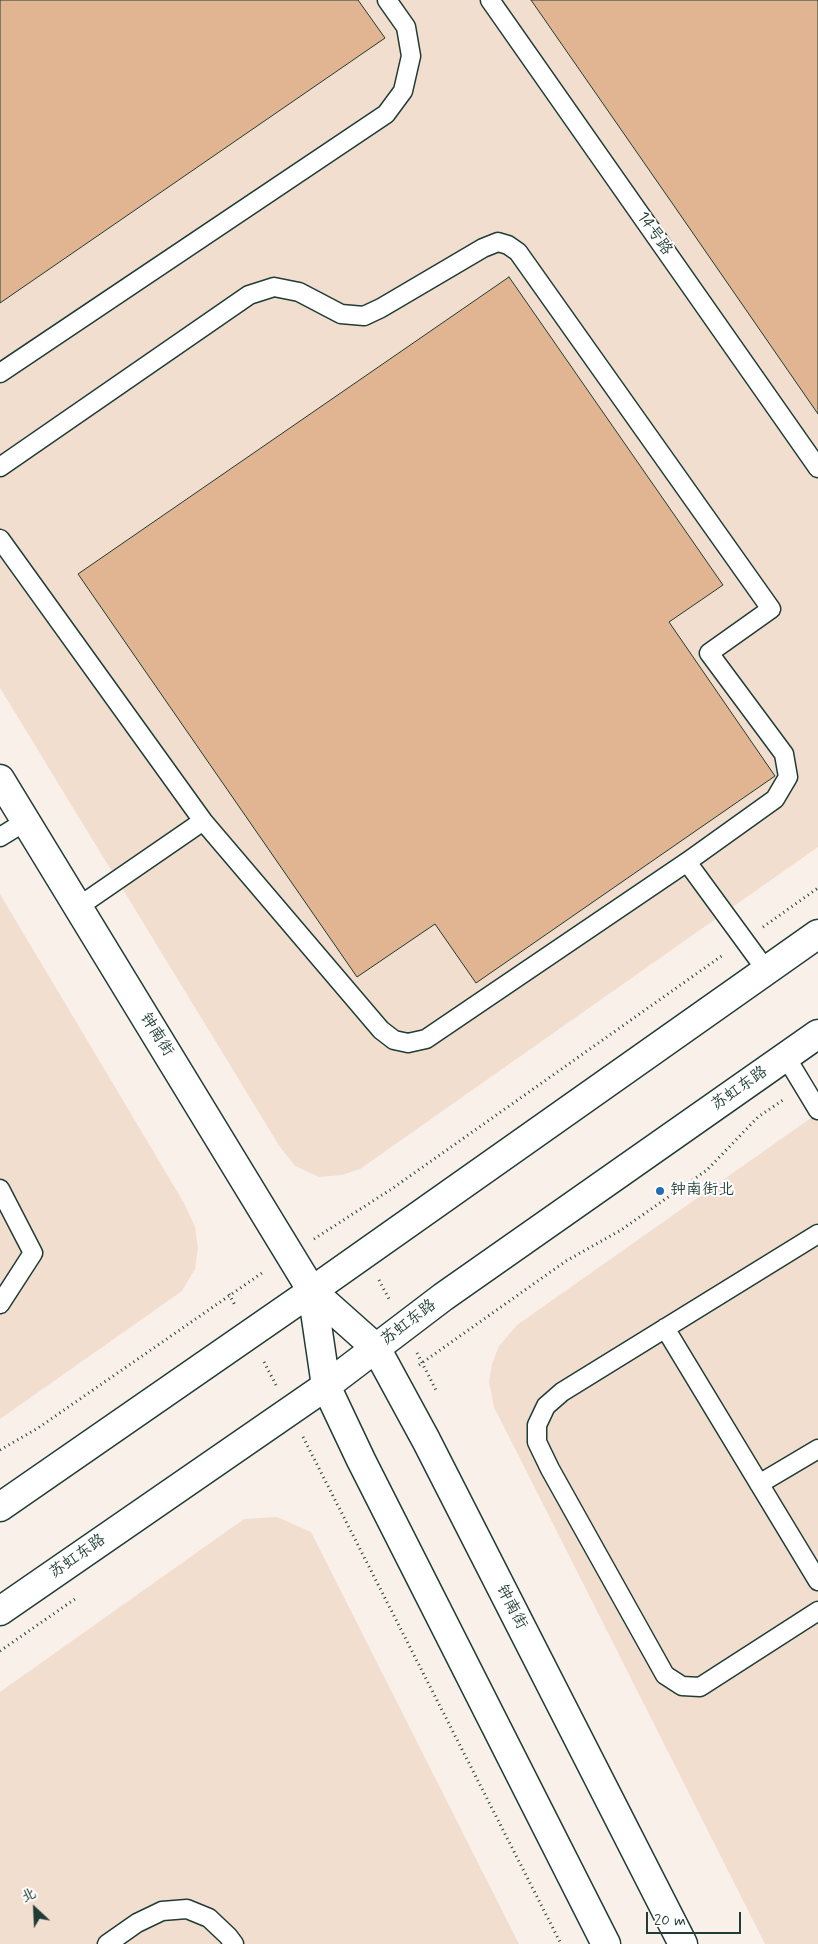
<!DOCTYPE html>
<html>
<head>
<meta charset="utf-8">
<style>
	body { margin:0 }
	#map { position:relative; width:818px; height:1944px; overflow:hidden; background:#f9f0e9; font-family:Mynerve,"LXGW WenKai TC",sans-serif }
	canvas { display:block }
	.north { position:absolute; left:10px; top:1884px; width:50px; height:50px; -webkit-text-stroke:4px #fff; paint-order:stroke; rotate:335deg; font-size:14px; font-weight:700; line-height:20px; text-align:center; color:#1f3d34 }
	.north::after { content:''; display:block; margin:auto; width:18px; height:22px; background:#1f3d34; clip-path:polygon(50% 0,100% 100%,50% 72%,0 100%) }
	.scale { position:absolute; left:646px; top:1912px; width:95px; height:22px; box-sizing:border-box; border:2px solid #1f3d34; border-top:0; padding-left:6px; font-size:15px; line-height:18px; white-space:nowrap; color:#1f3d34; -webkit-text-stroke:4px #fff; paint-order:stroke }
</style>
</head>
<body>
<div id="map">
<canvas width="818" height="1944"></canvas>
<div class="north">北</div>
<div class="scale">20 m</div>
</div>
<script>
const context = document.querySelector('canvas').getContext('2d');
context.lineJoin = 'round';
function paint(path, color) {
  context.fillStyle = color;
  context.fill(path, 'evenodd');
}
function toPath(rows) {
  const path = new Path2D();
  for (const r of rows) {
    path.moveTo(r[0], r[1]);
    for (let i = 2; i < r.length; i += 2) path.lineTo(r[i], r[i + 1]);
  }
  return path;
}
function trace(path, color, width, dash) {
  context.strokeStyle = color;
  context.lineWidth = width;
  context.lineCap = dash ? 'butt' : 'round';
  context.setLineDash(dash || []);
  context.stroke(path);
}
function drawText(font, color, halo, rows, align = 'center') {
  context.font = font + ' Mynerve,"LXGW WenKai TC",sans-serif';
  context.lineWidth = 4;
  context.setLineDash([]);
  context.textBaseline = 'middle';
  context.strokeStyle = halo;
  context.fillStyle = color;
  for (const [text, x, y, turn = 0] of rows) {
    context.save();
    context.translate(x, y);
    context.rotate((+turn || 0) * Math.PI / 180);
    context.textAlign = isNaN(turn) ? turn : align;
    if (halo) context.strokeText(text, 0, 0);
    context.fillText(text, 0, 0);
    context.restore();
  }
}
paint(toPath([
	[0,0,818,0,818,847,360,1169,342,1175,319,1177,295,1166,280,1147,0,688],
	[0,894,184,1203,195,1227,198,1248,195,1269,182,1291,0,1419],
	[818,1113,818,1944,765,1944,494,1407,489,1382,492,1364,499,1346,517,1325],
	[277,1517,311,1532,519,1944,0,1944,0,1692,244,1519]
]), '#f2decf');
const building = toPath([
	[0,0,358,0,385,38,0,303,0,0],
	[531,0,818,0,818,414,679,213,531,0],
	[509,277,723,585,669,622,775,776,476,983,435,924,357,977,78,574,509,277]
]);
paint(building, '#e1b592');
trace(building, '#1f3d34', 1);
const lane = toPath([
	[490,0,818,468],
	[0,373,386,114,403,91,411,56,406,27,387,0],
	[0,467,249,295,274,287,299,292,341,314,364,316,381,308,483,248,498,242,508,245,518,252,771,609,709,653,784,754,788,777,775,799,687,862,426,1039,408,1043,394,1040,381,1030,203,821,0,539],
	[0,837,26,821],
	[687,862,766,970],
	[78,907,203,821],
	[786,1057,818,1110],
	[0,1189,33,1253,0,1304],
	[818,1234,562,1392,546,1406,537,1425,537,1442,550,1469,665,1675,682,1686,700,1687,818,1611],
	[665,1328,818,1581],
	[759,1484,818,1449],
	[107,1944,137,1923,162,1911,187,1909,209,1918,228,1936,234,1944]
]);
const secondary = toPath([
	[0,779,312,1291]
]);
const primary = toPath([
	[312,1291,376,1348,426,1440,683,1944],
	[312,1291,326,1386,361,1460,606,1944],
	[0,1507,312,1291,818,934],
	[0,1611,326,1386,443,1297,818,1034]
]);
trace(lane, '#1f3d34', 21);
trace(secondary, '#1f3d34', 31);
trace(primary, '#1f3d34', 31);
trace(toPath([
	[763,927,818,888],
	[314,1239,393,1188,723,955],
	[379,1280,390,1301],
	[229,1294,236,1307],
	[417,1353,436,1390],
	[264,1362,276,1385],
	[419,1365,566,1261,621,1230,707,1170,758,1117,783,1100],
	[303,1437,561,1944],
	[0,1450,38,1428,265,1271],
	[0,1651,75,1599]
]), '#1f3d34', 3, [1, 4]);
trace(lane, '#fff', 18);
trace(secondary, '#fff', 28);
trace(primary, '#fff', 28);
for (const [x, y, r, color] of [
	[660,1191,5,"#1f6fb2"]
]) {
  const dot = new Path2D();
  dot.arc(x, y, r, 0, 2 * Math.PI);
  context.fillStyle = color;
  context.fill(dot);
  trace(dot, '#fff', 2);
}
drawText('16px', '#1f3d34', '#fff', [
	["14号路",654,234,55],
	["钟南街",156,1035,58],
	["苏虹东路",740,1089,-35],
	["苏虹东路",409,1323,-37],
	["苏虹东路",78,1557,-35],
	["钟南街",511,1607,63]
]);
drawText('16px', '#1f3d34', '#fff', [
	["钟南街北",670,1191]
], 'left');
</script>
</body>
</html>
